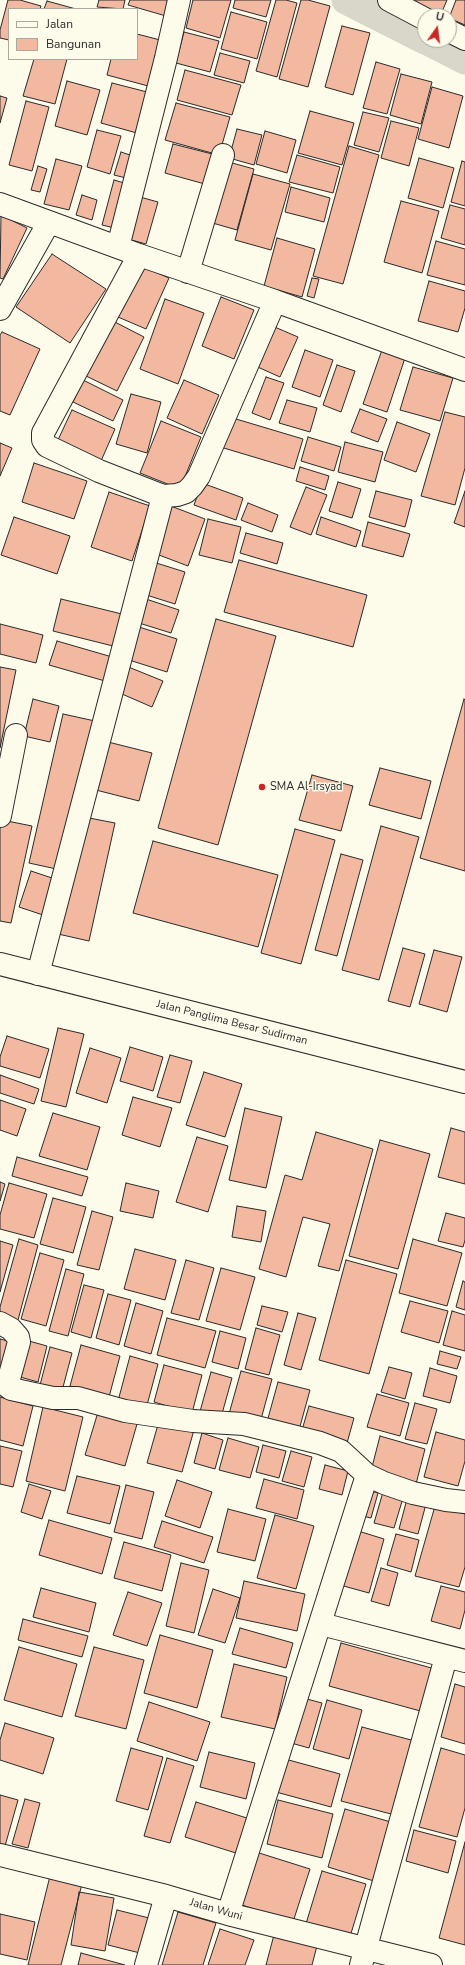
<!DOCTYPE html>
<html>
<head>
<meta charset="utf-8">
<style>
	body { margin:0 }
	#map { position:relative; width:465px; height:1965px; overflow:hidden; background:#fdfbea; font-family:"Nunito Sans",sans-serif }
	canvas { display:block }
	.legend { position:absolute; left:8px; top:8px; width:130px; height:52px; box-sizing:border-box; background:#fdfbea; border:1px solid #a9a89e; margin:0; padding:5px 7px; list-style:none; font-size:12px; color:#2b2b2b }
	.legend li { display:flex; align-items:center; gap:8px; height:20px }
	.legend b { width:20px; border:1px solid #a9a89e }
	.north { position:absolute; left:417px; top:8px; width:40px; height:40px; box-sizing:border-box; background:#fdfbea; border:1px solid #a9a89e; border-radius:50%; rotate:14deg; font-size:11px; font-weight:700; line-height:16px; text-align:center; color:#2b2b2b }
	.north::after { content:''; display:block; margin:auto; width:14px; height:18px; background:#c62828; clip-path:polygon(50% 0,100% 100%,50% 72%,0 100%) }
</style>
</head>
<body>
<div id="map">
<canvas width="465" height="1965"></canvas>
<ul class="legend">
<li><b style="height:5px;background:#fdfbea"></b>Jalan</li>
<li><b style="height:11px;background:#f2b8a0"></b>Bangunan</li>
</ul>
<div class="north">U</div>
</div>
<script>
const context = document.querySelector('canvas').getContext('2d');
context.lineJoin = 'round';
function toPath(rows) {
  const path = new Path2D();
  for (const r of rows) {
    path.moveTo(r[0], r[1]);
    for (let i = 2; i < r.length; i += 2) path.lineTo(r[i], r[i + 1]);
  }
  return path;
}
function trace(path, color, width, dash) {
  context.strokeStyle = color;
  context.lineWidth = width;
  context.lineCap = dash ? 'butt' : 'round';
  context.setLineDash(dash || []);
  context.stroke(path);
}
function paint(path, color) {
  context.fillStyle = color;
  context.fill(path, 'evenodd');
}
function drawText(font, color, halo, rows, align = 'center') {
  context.font = font + ' "Nunito Sans",sans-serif';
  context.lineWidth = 3;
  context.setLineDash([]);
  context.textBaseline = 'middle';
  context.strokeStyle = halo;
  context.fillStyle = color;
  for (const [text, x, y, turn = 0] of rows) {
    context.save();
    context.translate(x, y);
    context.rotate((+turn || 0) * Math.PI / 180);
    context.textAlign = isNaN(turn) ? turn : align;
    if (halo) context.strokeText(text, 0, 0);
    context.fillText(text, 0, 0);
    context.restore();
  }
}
trace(toPath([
	[346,0,425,40],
	[426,40,465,60]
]), '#d8d7c9', 29);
const building = toPath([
	[8,0,20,0,41,6,40,9,9,9,9,40,0,38,0,30,8,0],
	[99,0,125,0,123,9,97,7,99,0],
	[130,0,171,0,166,16,128,5,130,0],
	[193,0,231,0,220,38,186,28,193,0],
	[235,0,271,0,266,17,233,8,235,0],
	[276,0,286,0,297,3,277,77,256,71,276,0],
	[301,0,308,0,330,6,308,87,279,79,301,0],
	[412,0,447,0,441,14,412,0],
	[456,0,465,0,465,25,449,18,456,0],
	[47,1,76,9,44,9,47,1],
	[231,12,267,22,257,59,221,49,231,12],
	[342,26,370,33,353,95,325,87,342,26],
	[184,32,219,41,210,72,176,63,184,32],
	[137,34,164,41,152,87,107,75,111,59,137,59,137,34],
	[220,53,250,61,244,83,214,75,220,53],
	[34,59,67,59,55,104,23,96,34,59],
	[376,62,400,69,387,114,363,108,376,62],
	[185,70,241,85,232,115,177,100,185,70],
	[401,74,432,82,421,124,390,115,401,74],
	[67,81,100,90,87,135,55,126,67,81],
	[112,83,155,94,144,135,101,123,112,83],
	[432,87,463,96,449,148,418,139,432,87],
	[0,96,7,98,0,123,0,96],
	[26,101,49,107,32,171,9,165,26,101],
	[176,103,230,117,219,155,165,140,176,103],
	[310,111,354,123,342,165,298,153,310,111],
	[363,112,389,118,379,152,354,145,363,112],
	[391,121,419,128,409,166,381,158,391,121],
	[237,129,262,135,254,165,229,158,237,129],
	[97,130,121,136,110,174,87,167,97,130],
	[265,131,296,140,287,173,256,164,265,131],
	[173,144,220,156,212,186,165,173,173,144],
	[349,146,379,155,343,284,313,276,349,146],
	[121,152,136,157,130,179,114,175,121,152],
	[297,155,340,167,333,193,289,182,297,155],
	[419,158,454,168,443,208,408,198,419,158],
	[56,159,82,166,69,210,44,204,56,159],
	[225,161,254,169,237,230,209,222,225,161],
	[462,161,465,162,465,206,451,202,462,161],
	[38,166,47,169,40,192,31,190,38,166],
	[253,174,290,184,271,250,235,240,253,174],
	[114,180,131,185,119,229,102,225,114,180],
	[291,187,330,198,324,222,285,212,291,187],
	[82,195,97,200,92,220,76,215,82,195],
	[140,197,158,202,146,244,128,239,140,197],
	[401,201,439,211,422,273,384,262,401,201],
	[450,205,465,209,465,245,441,238,450,205],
	[1,215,27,228,3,279,0,278,1,215],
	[277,238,315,249,302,297,264,286,277,238],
	[436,241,465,249,465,285,427,275,436,241],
	[52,254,106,289,70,343,16,307,52,254],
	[141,266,169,278,146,329,118,317,141,266],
	[312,278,319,279,314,298,307,296,312,278],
	[429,281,465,291,465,308,458,332,418,321,429,281],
	[221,297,254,310,234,359,202,346,221,297],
	[165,299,204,313,178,384,140,369,165,299],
	[109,319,144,337,117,391,82,374,109,319],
	[270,325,298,337,280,377,251,364,270,325],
	[2,332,40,349,10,415,0,411,0,335,2,332],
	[383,347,406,355,387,412,363,404,383,347],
	[305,350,333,360,320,397,292,387,305,350],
	[337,365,355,371,341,412,323,405,337,365],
	[413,367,453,378,440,421,400,410,413,367],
	[266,377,284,383,270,420,252,413,266,377],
	[83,380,123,400,113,421,73,402,83,380],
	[184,380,219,395,202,434,167,418,184,380],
	[131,394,161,402,147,453,116,444,131,394],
	[287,400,317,408,310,432,279,423,287,400],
	[360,409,387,419,378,442,351,432,360,409],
	[72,410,115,429,101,461,57,442,72,410],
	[445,412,465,417,465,468,455,505,421,496,445,412],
	[226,416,303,439,294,469,217,446,226,416],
	[161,421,201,437,180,489,140,473,161,421],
	[397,422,430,434,416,472,384,460,397,422],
	[308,437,341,447,334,471,301,461,308,437],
	[345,442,383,452,375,482,338,472,345,442],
	[0,443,12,448,0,476,0,443],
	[34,463,87,481,74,519,22,502,34,463],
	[300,467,329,476,325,490,296,481,300,467],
	[338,482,361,489,352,518,329,511,338,482],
	[202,483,243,498,236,520,194,505,202,483],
	[306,487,327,495,311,535,290,527,306,487],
	[376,491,412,500,405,527,369,517,376,491],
	[465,491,465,527,454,523,465,491],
	[109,492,150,506,132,561,91,547,109,492],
	[248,503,278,515,272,532,241,520,248,503],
	[168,505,205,519,188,566,151,552,168,505],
	[14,517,70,536,57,574,1,555,14,517],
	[321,517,361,531,356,547,316,534,321,517],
	[208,519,241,527,232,563,199,555,208,519],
	[368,522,410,534,403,557,362,546,368,522],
	[246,533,283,543,277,564,240,553,246,533],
	[239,560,367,595,353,647,224,612,239,560],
	[150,561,185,572,175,604,140,593,150,561],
	[61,599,130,616,121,648,53,631,61,599],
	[146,599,179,610,171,633,139,623,146,599],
	[216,619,276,636,218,845,158,828,216,619],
	[0,624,43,635,36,663,0,654,0,624],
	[139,627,177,639,167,672,129,660,139,627],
	[57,641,119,659,112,683,49,665,57,641],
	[126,666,163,681,152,707,115,691,126,666],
	[0,667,16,670,0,748,0,667],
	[33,699,59,706,50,742,24,736,33,699],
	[464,699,465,700,465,871,420,858,464,699],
	[63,714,95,721,61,870,29,863,63,714],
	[104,741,152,753,139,801,92,789,104,741],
	[380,768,431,781,421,819,369,805,380,768],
	[312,775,353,786,341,831,299,820,312,775],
	[84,817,115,823,89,941,58,934,84,817],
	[2,820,32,826,11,923,0,921,0,828,2,820],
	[381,826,419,837,379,980,342,970,381,826],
	[295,829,335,840,301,964,261,953,295,829],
	[153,841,278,875,258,947,133,913,153,841],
	[341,854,363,860,337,956,315,950,341,854],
	[31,871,55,879,43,915,19,907,31,871],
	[403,948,425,954,410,1007,388,1001,403,948],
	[434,950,462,957,447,1012,419,1004,434,950],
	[58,1028,84,1034,66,1107,41,1101,58,1028],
	[7,1036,49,1049,40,1078,0,1066,0,1057,7,1036],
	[130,1047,163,1057,153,1091,120,1081,130,1047],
	[90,1048,121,1058,107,1103,76,1093,90,1048],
	[170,1055,192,1061,180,1103,157,1097,170,1055],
	[204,1072,242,1084,225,1137,186,1125,204,1072],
	[0,1075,39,1089,34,1104,0,1093,0,1075],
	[133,1097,172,1108,160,1147,122,1135,133,1097],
	[0,1100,26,1109,17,1136,0,1130,0,1100],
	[245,1108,282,1117,266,1188,229,1180,245,1108],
	[53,1113,100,1127,87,1170,39,1156,53,1113],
	[451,1128,465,1132,465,1184,438,1177,451,1128],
	[316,1132,373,1149,339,1271,318,1266,330,1224,303,1217,286,1277,259,1269,285,1175,302,1180,316,1132],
	[197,1137,228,1146,208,1212,176,1202,197,1137],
	[380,1140,430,1154,398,1269,349,1256,380,1140],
	[17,1157,88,1177,82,1196,12,1176,17,1157],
	[0,1182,5,1184,0,1201,0,1182],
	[9,1183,47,1194,34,1238,0,1229,0,1215,9,1183],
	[126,1183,159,1191,153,1218,120,1211,126,1183],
	[53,1198,86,1207,73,1253,40,1244,53,1198],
	[237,1206,266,1211,261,1242,232,1237,237,1206],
	[92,1211,113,1217,99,1270,77,1265,92,1211],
	[446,1213,465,1218,465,1240,463,1247,438,1241,446,1213],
	[19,1239,38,1245,18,1320,0,1315,0,1307,19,1239],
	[413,1239,462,1253,447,1306,399,1293,413,1239],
	[0,1241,13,1245,0,1292,0,1241],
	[135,1249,176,1260,165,1300,124,1289,135,1249],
	[40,1253,64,1260,46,1326,21,1319,40,1253],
	[186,1260,214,1268,199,1320,171,1313,186,1260],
	[346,1260,397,1274,369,1374,319,1360,346,1260],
	[221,1268,255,1277,240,1330,206,1321,221,1268],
	[66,1269,84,1274,68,1336,49,1331,66,1269],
	[463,1281,465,1282,465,1310,456,1307,463,1281],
	[84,1285,104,1290,91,1338,71,1332,84,1285],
	[108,1294,131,1300,119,1345,96,1338,108,1294],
	[410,1301,448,1311,439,1343,401,1332,410,1301],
	[136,1303,163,1311,151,1354,124,1346,136,1303],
	[262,1306,288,1312,282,1332,257,1325,262,1306],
	[452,1311,465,1315,465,1351,443,1345,452,1311],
	[298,1313,316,1318,301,1370,284,1365,298,1313],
	[167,1318,216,1331,205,1368,157,1355,167,1318],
	[256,1328,280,1335,269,1375,245,1369,256,1328],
	[220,1331,246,1338,238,1369,212,1362,220,1331],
	[0,1339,12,1342,0,1384,0,1339],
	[29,1341,47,1346,38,1382,20,1377,29,1341],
	[81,1345,120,1356,109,1397,70,1386,81,1345],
	[50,1347,72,1353,62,1391,40,1385,50,1347],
	[440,1351,461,1357,457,1369,437,1364,440,1351],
	[130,1356,158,1364,146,1409,118,1401,130,1356],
	[164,1365,202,1375,192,1413,154,1402,164,1365],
	[389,1367,412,1373,405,1399,381,1392,389,1367],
	[430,1368,457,1376,450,1403,423,1396,430,1368],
	[241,1371,272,1379,260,1423,229,1414,241,1371],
	[211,1372,232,1378,220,1421,199,1415,211,1372],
	[278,1382,310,1390,299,1430,267,1422,278,1382],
	[377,1394,409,1403,400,1436,367,1427,377,1394],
	[0,1397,33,1406,23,1446,0,1440,0,1397],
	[415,1403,437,1409,427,1444,405,1439,415,1403],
	[309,1406,354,1418,347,1443,302,1430,309,1406],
	[43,1407,83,1417,65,1491,26,1481,43,1407],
	[98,1412,137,1424,125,1466,85,1455,98,1412],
	[159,1421,194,1430,182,1472,147,1463,159,1421],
	[436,1432,465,1440,465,1461,458,1486,424,1477,436,1432],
	[202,1433,223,1440,215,1469,194,1463,202,1433],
	[380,1436,425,1449,416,1484,371,1471,380,1436],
	[228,1438,259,1447,250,1478,219,1470,228,1438],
	[263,1445,286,1451,279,1478,256,1472,263,1445],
	[0,1446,22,1451,13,1487,0,1484,0,1446],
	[291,1451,312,1457,304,1487,282,1481,291,1451],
	[325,1465,348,1471,342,1495,319,1489,325,1465],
	[77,1476,120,1486,110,1524,67,1513,77,1476],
	[264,1479,304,1490,297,1519,256,1508,264,1479],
	[177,1480,212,1492,200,1528,165,1516,177,1480],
	[29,1484,51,1491,42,1519,21,1512,29,1484],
	[126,1485,154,1492,142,1539,114,1532,126,1485],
	[365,1489,378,1493,371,1518,358,1515,365,1489],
	[383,1492,403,1498,394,1528,374,1523,383,1492],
	[407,1499,426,1504,418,1534,399,1529,407,1499],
	[435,1506,465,1514,465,1567,459,1587,415,1576,435,1506],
	[228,1509,266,1519,255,1561,217,1552,228,1509],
	[275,1515,314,1526,296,1589,257,1578,275,1515],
	[49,1520,112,1538,102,1574,39,1555,49,1520],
	[162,1521,213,1537,204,1563,154,1547,162,1521],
	[355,1530,384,1539,369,1593,340,1585,355,1530],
	[396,1534,419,1540,411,1572,387,1565,396,1534],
	[124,1542,171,1555,162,1591,114,1578,124,1542],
	[181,1563,209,1570,194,1633,166,1626,181,1563],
	[381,1568,398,1573,389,1606,371,1601,381,1568],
	[244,1581,305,1594,297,1631,236,1618,244,1581],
	[441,1586,465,1592,465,1610,460,1629,431,1621,441,1586],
	[41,1588,96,1603,89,1632,33,1617,41,1588],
	[213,1589,240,1598,225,1643,198,1635,213,1589],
	[128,1592,162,1603,147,1646,113,1635,128,1592],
	[23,1619,88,1636,82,1657,18,1640,23,1619],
	[240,1628,293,1643,286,1668,232,1654,240,1628],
	[160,1635,213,1650,197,1708,144,1693,160,1635],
	[341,1643,435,1669,424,1712,329,1686,341,1643],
	[19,1647,77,1664,62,1717,4,1700,19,1647],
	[94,1647,144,1660,126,1729,75,1716,94,1647],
	[234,1664,287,1677,275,1729,221,1717,234,1664],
	[455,1684,465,1687,465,1744,441,1737,455,1684],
	[303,1698,322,1703,309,1748,291,1743,303,1698],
	[327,1700,362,1710,349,1759,313,1749,327,1700],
	[149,1702,210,1722,197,1761,137,1741,149,1702],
	[5,1723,54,1738,43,1774,0,1760,0,1740,5,1723],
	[362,1727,415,1741,395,1815,341,1801,362,1727],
	[131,1748,163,1757,148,1810,116,1801,131,1748],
	[441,1748,465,1755,465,1808,457,1837,419,1827,441,1748],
	[209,1752,255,1763,246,1799,200,1787,209,1752],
	[167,1758,194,1766,170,1843,144,1836,167,1758],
	[285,1759,340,1774,331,1807,276,1792,285,1759],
	[0,1795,18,1800,5,1846,0,1845,0,1795],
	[25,1799,40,1803,28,1848,12,1844,25,1799],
	[278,1800,333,1814,322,1858,267,1844,278,1800],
	[196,1802,250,1819,239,1854,185,1837,196,1802],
	[345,1809,391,1822,374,1881,328,1867,345,1809],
	[414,1830,456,1841,448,1873,406,1861,414,1830],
	[465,1842,465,1945,439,1938,465,1842],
	[256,1852,310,1869,293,1922,239,1904,256,1852],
	[322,1871,366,1884,349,1940,305,1927,322,1871],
	[50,1876,82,1884,61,1965,28,1965,50,1876],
	[79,1892,114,1898,105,1951,71,1945,79,1892],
	[117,1910,153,1919,144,1954,108,1945,117,1910],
	[178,1912,216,1923,203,1965,162,1965,178,1912],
	[0,1914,35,1922,27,1960,0,1954,0,1914],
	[220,1929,254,1940,245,1965,208,1965,220,1929],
	[275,1931,318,1942,312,1965,266,1965,275,1931],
	[81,1953,125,1965,78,1965,81,1953]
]);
paint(building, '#f2b8a0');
trace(building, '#2b2b2b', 1);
const minor = toPath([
	[389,0,425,19],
	[449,31,465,39],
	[0,204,139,255,275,301,465,370],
	[118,247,166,58,179,0],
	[139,255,43,433,43,440,47,446,99,471,163,496,177,495,186,492,192,486,199,476,275,301],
	[188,272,223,155],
	[0,309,49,222],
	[0,816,16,735],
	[38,974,163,496],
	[0,1323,11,1329,18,1337,19,1342,7,1386,11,1389,53,1398,78,1398,125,1411,193,1421,244,1424,320,1443,341,1451,367,1475],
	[321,1624,465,1661],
	[0,1855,166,1896,228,1914,431,1965],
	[228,1914,367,1475,384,1483,413,1493,446,1500,465,1502],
	[146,1965,166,1896],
	[361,1965,446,1657]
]);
const highway = toPath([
	[0,964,465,1082]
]);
trace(minor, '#2b2b2b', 24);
trace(highway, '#2b2b2b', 24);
trace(minor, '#fdfbea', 22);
trace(highway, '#fdfbea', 22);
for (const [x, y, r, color] of [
	[262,787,4,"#c62828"]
]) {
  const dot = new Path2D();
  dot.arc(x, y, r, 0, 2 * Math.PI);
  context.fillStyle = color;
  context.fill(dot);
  trace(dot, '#fdfbea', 1.5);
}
drawText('11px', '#2b2b2b', '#fdfbea', [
	["SMA Al-Irsyad",270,787]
], 'left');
drawText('11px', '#2b2b2b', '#fdfbea', [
	["Jalan Panglima Besar Sudirman",232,1023,14],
	["Jalan Wuni",216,1910,16]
]);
</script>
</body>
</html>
